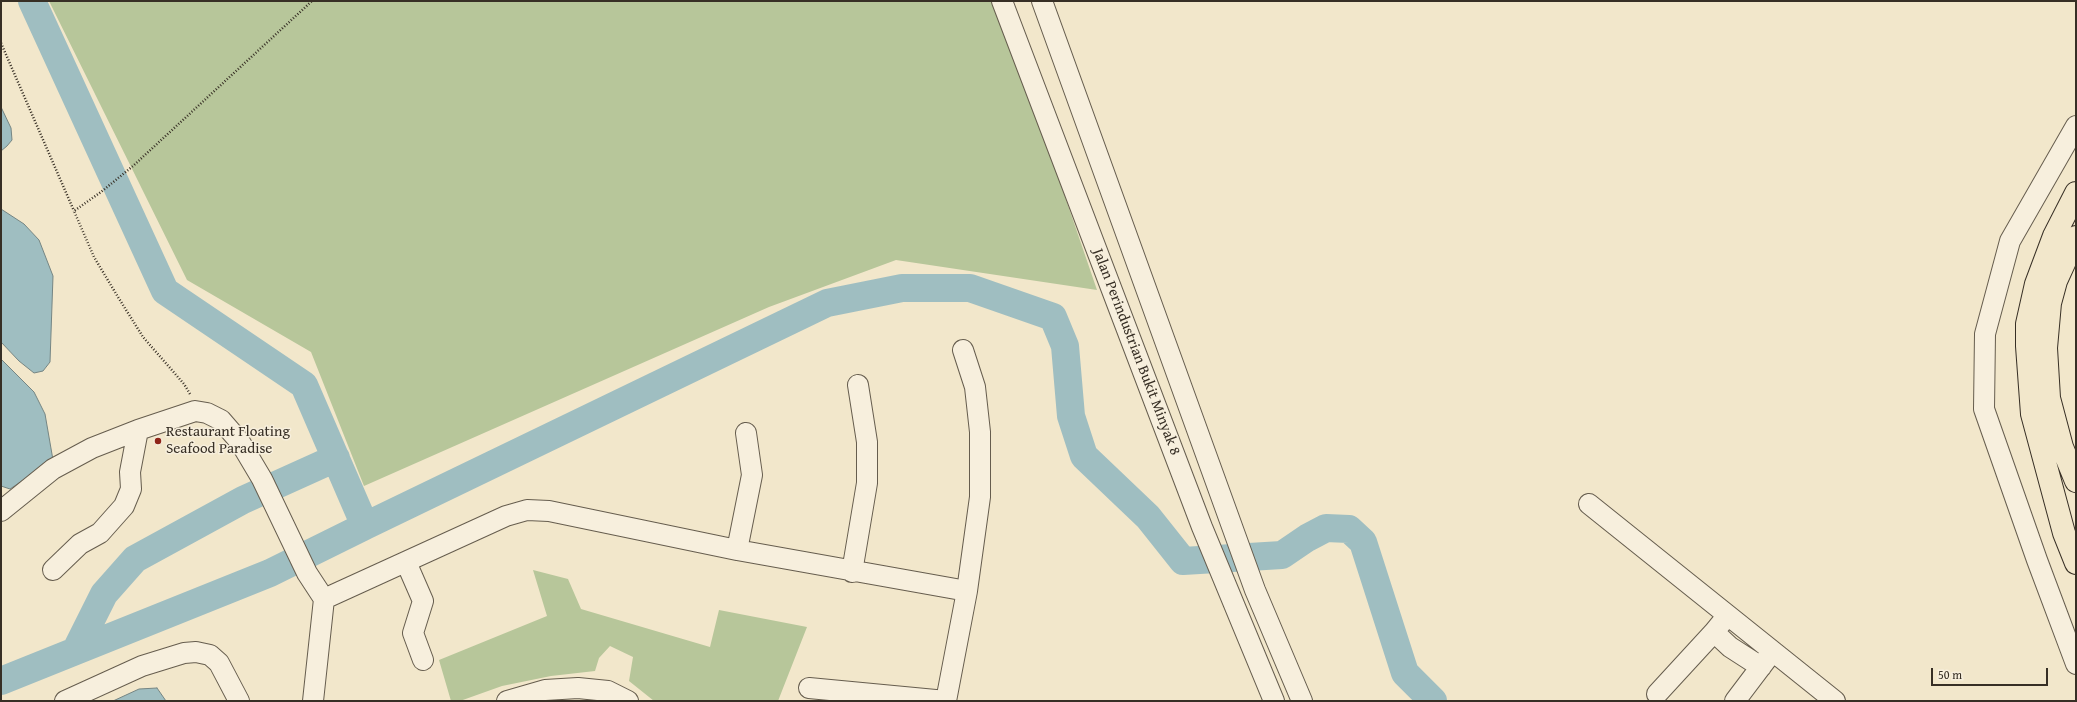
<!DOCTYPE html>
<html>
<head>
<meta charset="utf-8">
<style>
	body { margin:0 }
	#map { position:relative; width:2077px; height:702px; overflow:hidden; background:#f2e7cb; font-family:"Gentium Book Plus",serif }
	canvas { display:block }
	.frame { position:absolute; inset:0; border:2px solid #372f25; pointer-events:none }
	.scale { position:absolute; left:1931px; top:668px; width:117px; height:18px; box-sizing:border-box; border:2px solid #372f25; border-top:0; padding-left:5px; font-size:12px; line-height:14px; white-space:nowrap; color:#372f25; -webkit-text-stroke:3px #f7efdd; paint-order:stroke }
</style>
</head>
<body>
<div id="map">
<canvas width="2077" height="702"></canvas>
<div class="frame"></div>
<div class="scale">50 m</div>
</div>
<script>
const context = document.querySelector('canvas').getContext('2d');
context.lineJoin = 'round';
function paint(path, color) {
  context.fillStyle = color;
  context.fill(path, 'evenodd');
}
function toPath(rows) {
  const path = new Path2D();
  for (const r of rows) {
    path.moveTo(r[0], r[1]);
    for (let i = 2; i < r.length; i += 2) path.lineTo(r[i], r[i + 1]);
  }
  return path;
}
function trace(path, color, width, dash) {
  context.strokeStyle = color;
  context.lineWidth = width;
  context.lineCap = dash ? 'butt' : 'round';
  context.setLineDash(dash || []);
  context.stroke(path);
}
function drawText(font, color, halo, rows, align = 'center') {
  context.font = font + ' "Gentium Book Plus",serif';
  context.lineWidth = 3;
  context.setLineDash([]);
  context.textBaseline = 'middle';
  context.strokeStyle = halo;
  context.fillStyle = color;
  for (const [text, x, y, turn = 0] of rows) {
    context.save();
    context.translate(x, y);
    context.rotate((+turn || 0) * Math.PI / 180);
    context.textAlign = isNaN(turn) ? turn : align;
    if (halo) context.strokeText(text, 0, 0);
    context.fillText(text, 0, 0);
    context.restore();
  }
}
paint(toPath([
	[49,1,998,1,1097,290,896,260,769,307,364,486,311,352,187,280],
	[533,570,568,579,581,609,710,647,719,610,807,627,778,701,654,701,629,681,633,657,610,646,599,658,595,671,551,676,502,686,460,701,451,701,439,660,547,616]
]), '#b7c69a');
const water = toPath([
	[1,107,11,128,12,140,7,146,1,151,1,107],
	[1,209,24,224,39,240,53,276,50,362,43,371,34,373,19,361,1,342,1,209],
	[1,359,34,392,45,414,53,460,10,489,1,486,1,359],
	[157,688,166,701,113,701,139,689,157,688]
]);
paint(water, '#9fbec1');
trace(water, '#758583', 1);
trace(toPath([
	[365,526,827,303,902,288,970,288,1053,317,1065,346,1071,416,1084,456,1148,517,1183,561,1282,555,1307,538,1326,528,1349,529,1363,542,1405,673,1433,701],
	[76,650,104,594,135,559,243,500,336,458],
	[1,681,270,573,365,526,304,385,165,291,32,1]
]), '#9fbec1', 28);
const minor = toPath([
	[1002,1,1202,527,1274,701],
	[1042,1,1255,590,1302,701],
	[2076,126,2010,241,1985,334,1984,409,2037,560,2076,664],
	[1589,504,1835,701],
	[1,511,53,469,92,448,138,430,195,411,207,413,221,420,240,442,262,479,307,573,324,599,313,701],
	[737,550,752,475,746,433],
	[406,562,423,601,413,633,423,660],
	[53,570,80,544,100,533,124,506,131,489,130,472,138,430],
	[852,572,867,483,867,442,858,385],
	[324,599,506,516,527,510,549,511,737,550,967,591],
	[1723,621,1714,632,1730,647,1761,667],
	[809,688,946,701],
	[1657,694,1714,632],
	[65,701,142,666,184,653,196,652,210,655,219,663,239,701],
	[507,701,545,690,578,688,608,691,628,701],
	[946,701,967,591,980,497,980,432,975,387,963,350],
	[1735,701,1769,656]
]);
const highway = toPath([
	[2076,193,2054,236,2036,284,2027,324,2027,346,2032,414,2064,533,2076,563],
	[2076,237,2056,281,2050,303,2046,348,2049,398,2062,447,2076,481]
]);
trace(minor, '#665d4e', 22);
trace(highway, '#372f25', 24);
trace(toPath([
	[1,43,74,211],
	[190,394,184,384,143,337,118,297,94,257,74,211,101,192,133,166,312,1]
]), '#372f25', 2.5, [1, 2]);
trace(minor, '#f7efdd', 20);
trace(highway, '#f2e7cb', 22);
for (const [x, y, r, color] of [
	[158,441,4,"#8f2418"]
]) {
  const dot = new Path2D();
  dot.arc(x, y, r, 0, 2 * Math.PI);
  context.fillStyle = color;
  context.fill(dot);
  trace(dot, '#f7efdd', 1.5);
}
drawText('15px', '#372f25', '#f7efdd', [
	["Jalan Perindustrian Bukit Minyak 8",1136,352,69]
]);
drawText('15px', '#372f25', '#f7efdd', [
	["Restaurant Floating",166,432],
	["Seafood Paradise",166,449]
], 'left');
</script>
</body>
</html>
